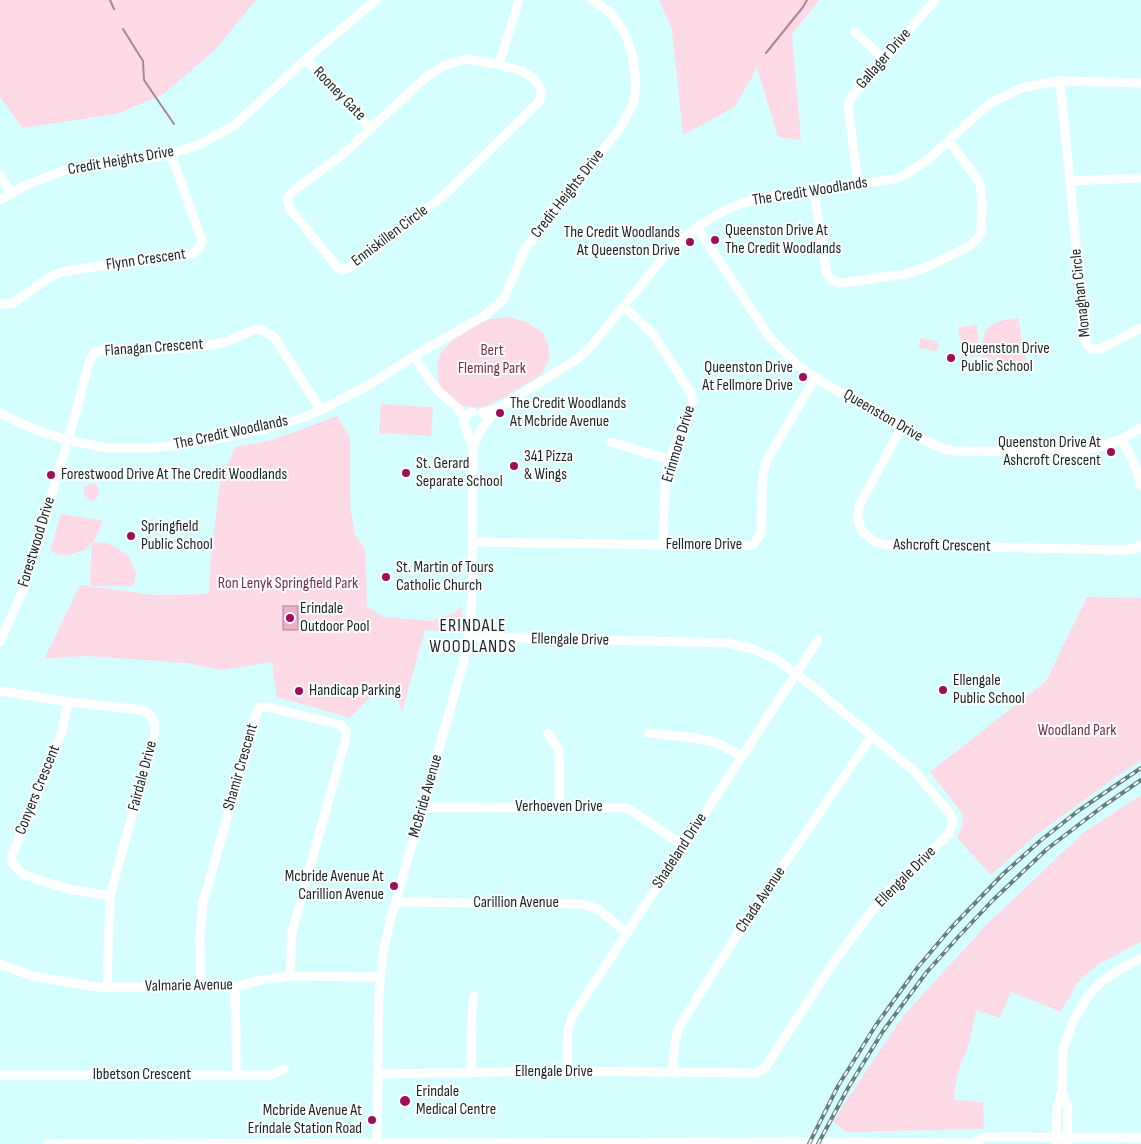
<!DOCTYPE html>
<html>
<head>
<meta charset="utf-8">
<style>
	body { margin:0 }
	canvas { display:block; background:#d4feff }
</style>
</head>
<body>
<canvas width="1141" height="1144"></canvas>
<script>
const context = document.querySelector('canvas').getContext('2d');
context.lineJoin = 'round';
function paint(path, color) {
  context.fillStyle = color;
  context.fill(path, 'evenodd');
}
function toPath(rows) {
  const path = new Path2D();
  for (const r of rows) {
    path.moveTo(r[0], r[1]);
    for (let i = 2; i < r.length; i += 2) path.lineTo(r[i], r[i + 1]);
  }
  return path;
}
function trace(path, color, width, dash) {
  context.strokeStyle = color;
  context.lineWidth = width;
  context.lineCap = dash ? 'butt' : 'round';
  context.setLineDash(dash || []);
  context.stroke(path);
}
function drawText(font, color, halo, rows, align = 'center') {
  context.font = font + ' "Sofia Sans Condensed",sans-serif';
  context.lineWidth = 4;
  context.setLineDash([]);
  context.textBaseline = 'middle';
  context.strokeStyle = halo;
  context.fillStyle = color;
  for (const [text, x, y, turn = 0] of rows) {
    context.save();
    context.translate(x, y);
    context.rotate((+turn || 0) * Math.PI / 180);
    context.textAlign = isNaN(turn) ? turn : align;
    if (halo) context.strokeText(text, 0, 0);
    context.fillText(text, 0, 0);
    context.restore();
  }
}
paint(toPath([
	[0,0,256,0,214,51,164,94,117,114,22,128,0,97],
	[659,0,820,0,792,34,801,140,778,137,757,68,735,107,683,135,672,30],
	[509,317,527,322,543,333,548,345,549,350,549,360,546,367,540,376,490,405,474,408,461,405,442,389,438,380,437,364,441,352,453,340,482,322,491,319],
	[1018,318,1026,361,1021,366,981,356,983,338,986,330,992,325,999,321],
	[977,325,980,356,962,358,958,327],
	[920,338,936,341,939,345,938,349,936,351,919,348],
	[381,404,433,407,431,436,379,433],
	[337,416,350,437,350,504,355,535,365,548,367,606,383,617,431,621,452,614,462,606,461,633,425,630,402,712,395,694,378,689,350,718,277,697,272,662,220,670,187,663,84,656,44,659,80,585,153,595,209,594,211,556,220,481,235,447,272,440],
	[94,483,98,487,99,495,95,499,90,501,84,494,84,487,89,484],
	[61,514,102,520,99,532,93,542,108,543,119,549,129,557,136,573,134,586,92,586,90,583,92,543,85,550,69,555,60,555,50,551],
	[1087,597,1141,598,1141,761,1114,778,1035,836,991,875,957,838,962,826,963,815,930,772,1046,681],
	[1141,795,1141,942,1097,965,1078,982,1061,1012,1011,992,1000,1018,976,1010,970,1041,957,1075,954,1100,983,1102,984,1129,845,1132,833,1121,903,1016,986,925,1083,833]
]), '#fedae7');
const water = toPath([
	[283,606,298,606,298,630,283,630,283,606]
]);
paint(water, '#ebb1c6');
trace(water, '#ab8796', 1);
trace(toPath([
	[110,0,114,9],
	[123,29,143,61,144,80,174,124],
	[766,53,803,7,807,0]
]), '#ab8796', 2);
trace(toPath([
	[855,32,884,59],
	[306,59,371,129],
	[467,59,499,65,522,71,533,78,539,86,542,93,539,102,444,195,356,264,342,270,338,268,290,209,287,198,297,188,341,156,425,78,443,66,467,59],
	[499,65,519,0],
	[1060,81,1070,181,1084,333,1087,345,1092,349,1100,349,1141,328],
	[0,175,11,193],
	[1070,181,1141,178],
	[858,184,848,105,853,95,935,0],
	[814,191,827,274,832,280,841,283,906,274,927,267,968,247,977,239,981,233,982,205,980,183,949,141],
	[0,200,28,184,63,171,163,156,201,144,236,124,306,59,376,0],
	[697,227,768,335,793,361,815,378,926,441,945,449,955,451,1078,452,1099,447,1122,439,1141,428],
	[0,304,12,304,47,279,61,272,178,254,192,254,199,248,202,241,171,154],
	[624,307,653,334,691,393,693,401,683,423,670,460,665,488,663,545],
	[414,357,437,390,458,408,465,419],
	[0,413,20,423,45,433,68,440,107,448,154,448,208,441,268,428,302,418,321,410,369,385,421,352,484,316,504,299,525,249,621,127,634,102,636,82,633,58,626,35,611,13,592,0],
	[482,413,497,409,579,358,593,344,667,253,697,227,722,212,742,203,764,198,894,179,905,175,929,159,974,117,991,103,1021,88,1060,81,1141,83],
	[902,426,859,506,858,520,860,526,863,532,875,542,887,545,1123,550,1138,548,1141,545],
	[1122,439,1136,468,1141,486],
	[611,442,670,460],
	[473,448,480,431,496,409],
	[472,542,742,546,753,545,761,534,763,474,767,460,815,378],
	[0,642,24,588,75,416,89,362,95,352,111,348,152,350,189,348,226,342,256,329,262,330,274,337,321,410],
	[0,691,68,702,142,710,150,715,155,723,155,732,110,896,107,988],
	[68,702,62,732,12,855,12,863,24,875,68,889,110,896],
	[548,733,559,750,560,807],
	[649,733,695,738,718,743,741,756],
	[423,807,623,808,629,809,684,846],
	[396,902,582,904,598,909,627,933],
	[0,964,32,976,96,987,235,987,261,980,290,976,379,977],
	[235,987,237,1075],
	[201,988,200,935,203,903,256,715,259,708,267,707,341,725,346,731,346,738,292,932,290,976],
	[567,1071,568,1030,572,1017,818,640],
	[471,1073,472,1012,474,996],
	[672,1073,675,1042,679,1027,752,911,872,736],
	[378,1074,567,1071,756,1073,765,1068,833,963,884,895,949,834,953,821,949,812,914,771,796,673,774,658,750,648,727,643,469,637],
	[0,1075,271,1075,284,1069],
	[1062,1091,1068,1107,1067,1144],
	[973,1143,985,1137,1141,1138],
	[47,1144,806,1142,973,1143,978,1144],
	[377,1144,379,993,383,953,390,922,463,664,469,637,472,597,473,448,464,423,466,416,472,412],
	[1056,1144,1057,1107,1062,1091,1063,1050,1073,1021,1089,995,1100,983,1114,973,1141,958]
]), '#fff', 9);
const rail = toPath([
	[809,1144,838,1086,876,1025,918,967,951,928,1003,874,1040,841,1078,811,1141,768],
	[818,1144,848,1088,883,1031,926,973,959,936,993,900,1047,849,1102,807,1141,780]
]);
trace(rail, '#647f80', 4);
trace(rail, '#fff', 2, [5.5]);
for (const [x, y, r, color] of [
	[715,240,5,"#9c0d5b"],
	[690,242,5,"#9c0d5b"],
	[951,358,5,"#9c0d5b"],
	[803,377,5,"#9c0d5b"],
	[500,413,5,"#9c0d5b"],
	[1111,452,5,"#9c0d5b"],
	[514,466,5,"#9c0d5b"],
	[406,473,5,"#9c0d5b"],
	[51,475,5,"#9c0d5b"],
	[131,536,5,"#9c0d5b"],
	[386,577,5,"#9c0d5b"],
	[290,618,5,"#9c0d5b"],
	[943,690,5,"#9c0d5b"],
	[299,691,5,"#9c0d5b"],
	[394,886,5,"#9c0d5b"],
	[405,1101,6,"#9c0d5b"],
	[372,1120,5,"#9c0d5b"]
]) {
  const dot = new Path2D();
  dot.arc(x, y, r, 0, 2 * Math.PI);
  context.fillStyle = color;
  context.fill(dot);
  trace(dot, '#fff', 2);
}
drawText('16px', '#152525', '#fff', [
	["Gallager Drive",884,59,-49],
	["Rooney Gate",339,94,46],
	["Credit Heights Drive",121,161,-10],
	["The Credit Woodlands",810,192,-9],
	["Credit Heights Drive",568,194,-52],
	["Enniskillen Circle",390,236,-37],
	["Flynn Crescent",146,260,-8],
	["Monaghan Circle",1081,293,-96],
	["Flanagan Crescent",154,348,-4],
	["Queenston Drive",883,416,30],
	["The Credit Woodlands",231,433,-12],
	["Erinmore Drive",679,444,-73],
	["Forestwood Drive",37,542,-73],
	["Fellmore Drive",704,545],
	["Ashcroft Crescent",942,546,1],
	["Ellengale Drive",570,640,1],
	["Shamir Crescent",241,767,-74],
	["Fairdale Drive",143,776,-75],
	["Conyers Crescent",38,790,-68],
	["McBride Avenue",426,796,-74],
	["Verhoeven Drive",559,807],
	["Shadeland Drive",680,851,-57],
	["Ellengale Drive",906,877,-45],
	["Chada Avenue",761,900,-56],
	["Carillion Avenue",516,903],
	["Valmarie Avenue",189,986,-1],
	["Ellengale Drive",554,1072],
	["Ibbetson Crescent",142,1075]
]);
drawText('16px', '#152525', '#fff', [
	["Queenston Drive At",725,231],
	["The Credit Woodlands",725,249],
	["The Credit Woodlands",680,233,"right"],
	["At Queenston Drive",680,251,"right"],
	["Queenston Drive",961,349],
	["Public School",961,367],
	["Queenston Drive",793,368,"right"],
	["At Fellmore Drive",793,386,"right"],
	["The Credit Woodlands",510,404],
	["At Mcbride Avenue",510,422],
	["Queenston Drive At",1101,443,"right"],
	["Ashcroft Crescent",1101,461,"right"],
	["341 Pizza",524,457],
	["& Wings",524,475],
	["St. Gerard",416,464],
	["Separate School",416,482],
	["Forestwood Drive At The Credit Woodlands",61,475],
	["Springfield",141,527],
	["Public School",141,545],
	["St. Martin of Tours",396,568],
	["Catholic Church",396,586],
	["Erindale",300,609],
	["Outdoor Pool",300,627],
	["Ellengale",953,681],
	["Public School",953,699],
	["Handicap Parking",309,691],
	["Mcbride Avenue At",384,877,"right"],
	["Carillion Avenue",384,895,"right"],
	["Erindale",416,1092],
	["Medical Centre",416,1110],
	["Mcbride Avenue At",362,1111,"right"],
	["Erindale Station Road",362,1129,"right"]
], 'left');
drawText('16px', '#732f4d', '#fff', [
	["Bert",492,351],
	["Fleming Park",492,369],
	["Ron Lenyk Springfield Park",288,584],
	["Woodland Park",1077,731]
]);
context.letterSpacing = '1px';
drawText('18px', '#152525', '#fff', [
	["ERINDALE",473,626],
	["WOODLANDS",473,647]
]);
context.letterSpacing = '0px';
</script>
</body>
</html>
